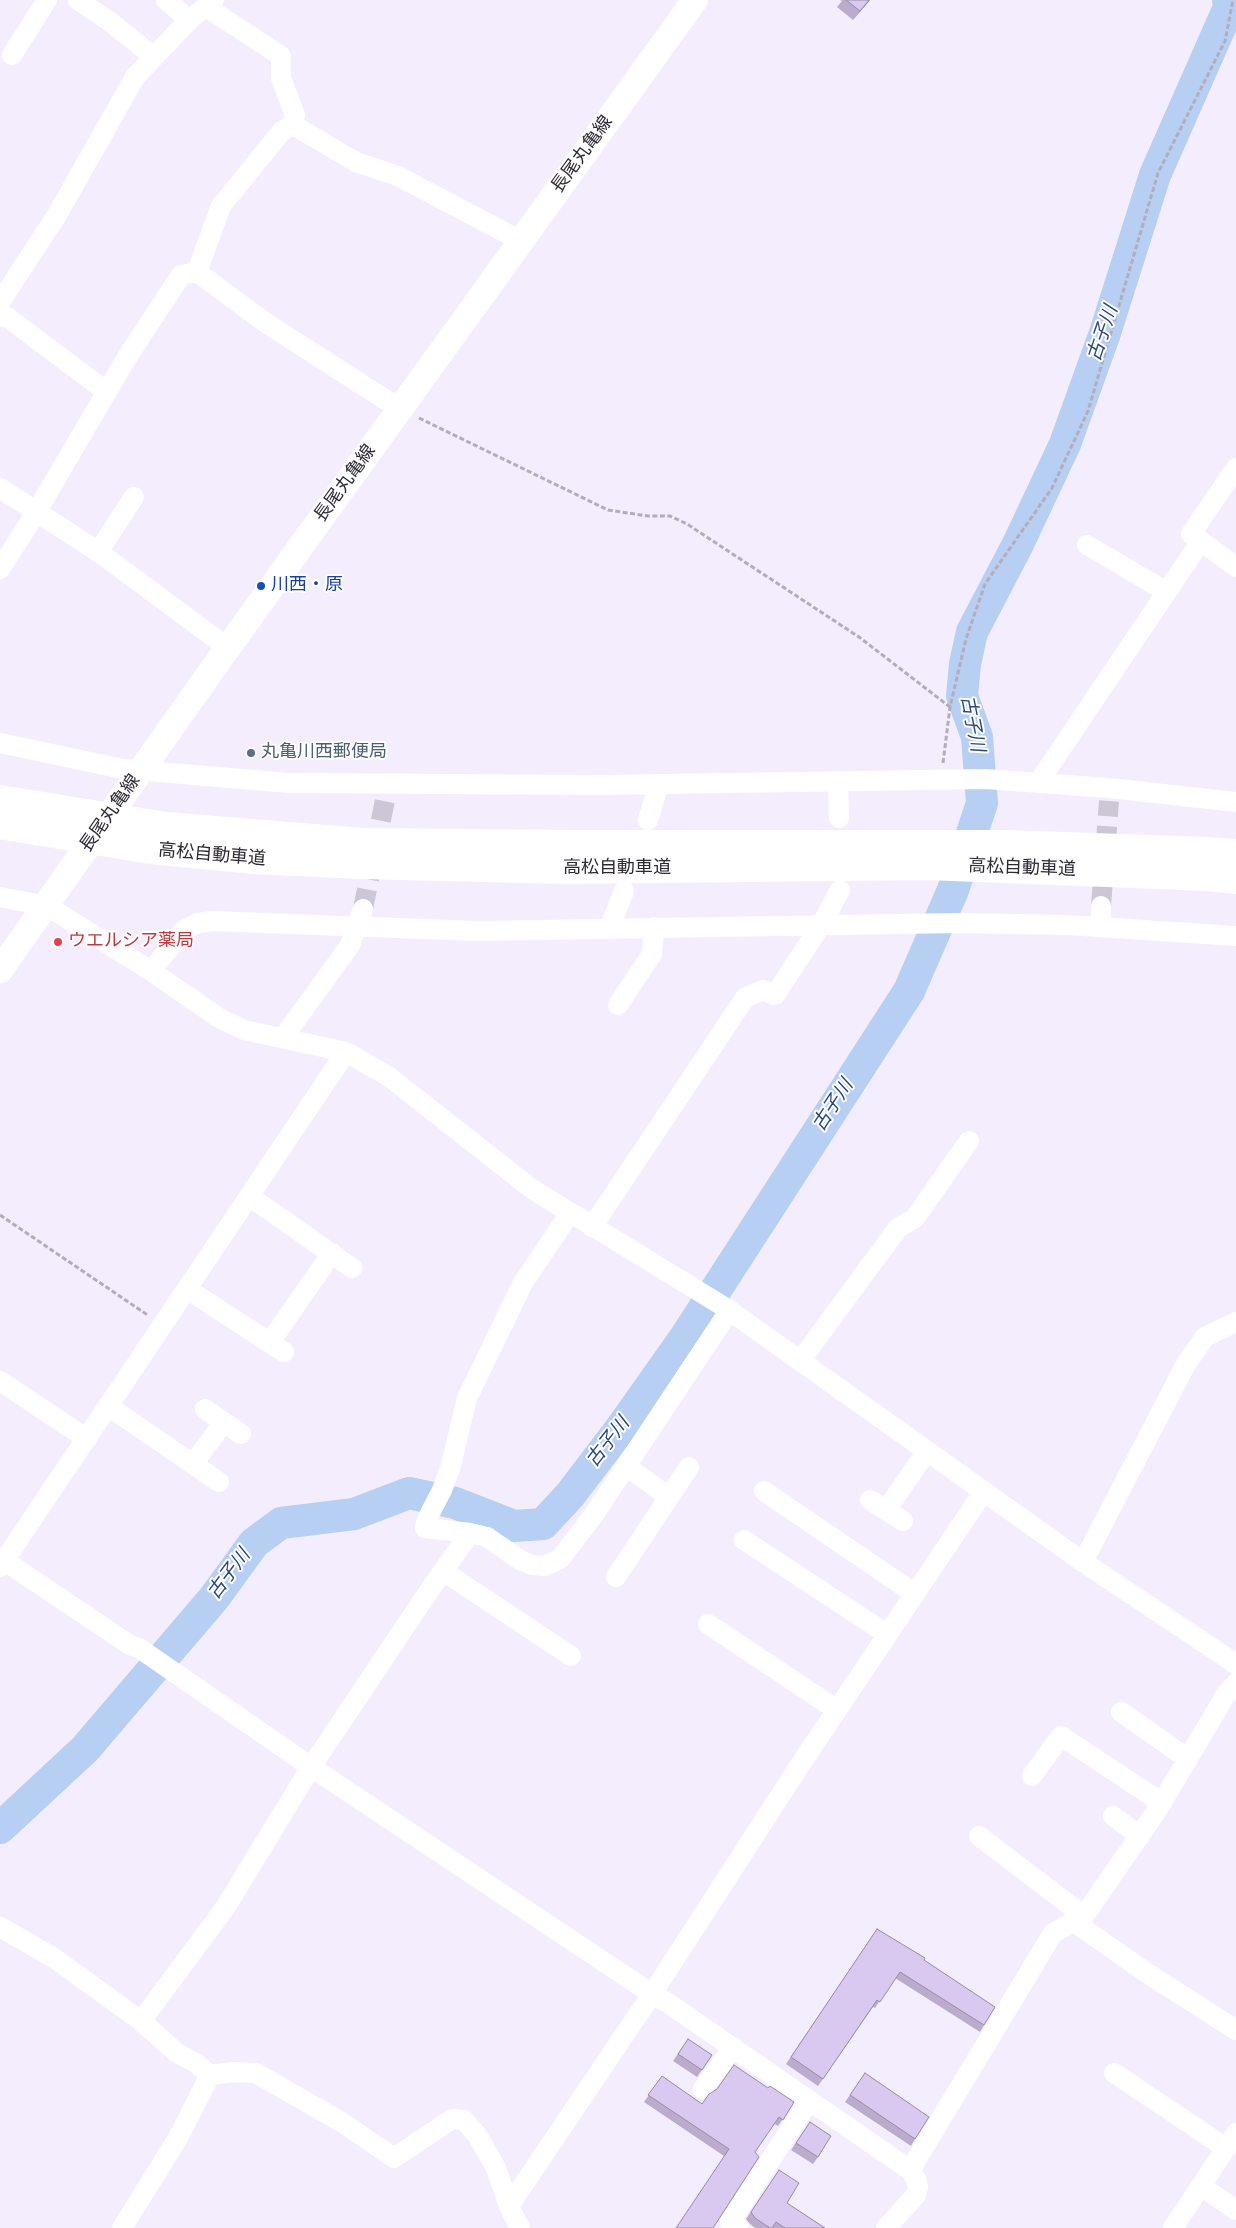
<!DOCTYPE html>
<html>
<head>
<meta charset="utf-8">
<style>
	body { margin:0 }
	canvas { display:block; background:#f4edfd }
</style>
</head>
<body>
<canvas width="1236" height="2228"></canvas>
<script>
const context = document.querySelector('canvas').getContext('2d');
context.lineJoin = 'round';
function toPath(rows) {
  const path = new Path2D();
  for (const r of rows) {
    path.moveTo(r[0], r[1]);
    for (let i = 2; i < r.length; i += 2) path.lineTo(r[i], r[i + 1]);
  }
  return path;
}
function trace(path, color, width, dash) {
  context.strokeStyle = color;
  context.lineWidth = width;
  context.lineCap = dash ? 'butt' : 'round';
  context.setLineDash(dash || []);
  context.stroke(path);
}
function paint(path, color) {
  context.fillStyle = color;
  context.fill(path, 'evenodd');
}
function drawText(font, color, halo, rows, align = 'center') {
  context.font = font + ' "Source Sans 3","Noto Sans JP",sans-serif';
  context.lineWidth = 4;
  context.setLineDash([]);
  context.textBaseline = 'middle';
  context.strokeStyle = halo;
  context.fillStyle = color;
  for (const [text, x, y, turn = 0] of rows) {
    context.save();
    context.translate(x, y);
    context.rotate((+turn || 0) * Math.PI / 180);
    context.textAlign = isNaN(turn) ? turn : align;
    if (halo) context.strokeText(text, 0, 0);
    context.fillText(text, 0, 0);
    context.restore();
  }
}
trace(toPath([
	[0,1828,85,1749,214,1598,254,1543,281,1523,354,1514,409,1493,455,1503,514,1526,543,1524,570,1495,621,1428,686,1336,909,991,953,890,982,803,977,737,962,696,965,664,972,632,1018,544,1065,444,1105,333,1155,175,1230,5,1228,0]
]), '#b7cff3', 32);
trace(toPath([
	[1101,906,1109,801],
	[363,909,386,795]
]), '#ccc6d5', 20, [20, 10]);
trace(toPath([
	[419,418,608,510,648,516,670,516,687,524,859,637,950,707],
	[943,763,950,707,966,639,985,584,1052,488,1088,411,1158,173,1225,41,1233,0],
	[0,1215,149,1316]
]), '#b3adbb', 3, [5, 2.5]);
trace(toPath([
	[78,0,109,21,154,57],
	[166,0,189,20],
	[206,7,281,56,281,78,295,115,293,125],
	[12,55,47,0],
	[197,272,221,206,282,131,293,125,356,162,398,176,521,241],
	[0,302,57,215,135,77,189,20,214,0],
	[0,317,7,317,107,392],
	[1236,468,1191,534,1236,567],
	[0,488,100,553,228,648],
	[1087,545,1167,592],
	[98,552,134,497],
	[0,569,37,511,126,359,181,275,197,272,266,323,400,409],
	[0,743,123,769,289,783,602,785,986,779,1109,788,1236,802],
	[838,782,839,818],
	[1038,783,1201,541],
	[648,820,659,784],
	[0,897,47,906,151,971,219,1018,244,1030,346,1052,388,1076,532,1189,726,1308,1083,1562,1236,1664],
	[1101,906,1101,927],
	[609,929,624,891],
	[151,971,184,930,198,923,212,921,477,931,957,923,1067,925,1236,936],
	[618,1005,652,954,654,927],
	[283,1038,350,945,363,909],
	[249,1196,352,1268],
	[592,1227,745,998,763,990,775,995,821,925,840,890],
	[187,1289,284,1352],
	[270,1342,332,1253],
	[800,1361,898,1228,915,1218,969,1141],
	[0,1381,87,1439],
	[108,1406,219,1482],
	[205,1409,241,1434],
	[193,1464,224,1422],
	[626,1466,669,1497],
	[764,1491,915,1594],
	[870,1500,903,1521],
	[886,1510,927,1451],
	[470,1533,487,1537,520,1560,532,1565,545,1566,560,1559,593,1516,729,1311],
	[744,1540,887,1634],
	[5,1561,130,1645,139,1648,311,1767,652,1994,668,2003,910,2170,916,2179,918,2187,916,2195,886,2228],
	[1083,1562,1186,1364,1205,1337,1236,1322],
	[0,1567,346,1052],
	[443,1571,571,1656],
	[616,1577,689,1467],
	[708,1624,837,1710],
	[1121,1712,1188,1759],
	[1032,1776,1061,1736,1162,1803],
	[1113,1816,1140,1836],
	[979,1836,1084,1916],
	[1074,1922,1147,1973,1236,2030],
	[0,1927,54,1958,141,2021,177,2053,196,2063,210,2075,233,2072,256,2073,343,2123,394,2158,452,2119,464,2120,477,2135,496,2168,509,2206,520,2228],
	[141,2021,225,1908,311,1767,431,1588,470,1533,425,1528,427,1519,442,1490,450,1469,467,1398,523,1283,570,1213],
	[1114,2073,1226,2148],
	[703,2089,733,2047],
	[910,2170,1053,1933,1084,1916,1158,1809,1225,1696,1236,1683],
	[1201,2186,1236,2210],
	[509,2206,652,1994,800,1765,984,1491],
	[122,2228,178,2138,210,2075],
	[739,2228,730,2222,809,2101],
	[1173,2228,1236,2133]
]), '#fff', 20);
trace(toPath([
	[0,970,224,653,695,0]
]), '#fff', 26);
trace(toPath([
	[0,799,166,826,363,842,568,844,1005,844,1208,851,1236,853],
	[0,825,150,850,254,860,360,865,566,870,927,866,1208,877,1236,880]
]), '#fff', 28);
paint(toPath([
	[840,0,870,0,853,20,837,7,842,1],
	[877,1929,924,1960,984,2025,980,2032,895,1978,875,2008,873,2007,818,2086,786,2064],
	[688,2039,712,2055,697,2077,673,2061],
	[865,2073,915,2139,911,2146,845,2102],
	[662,2076,702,2104,768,2088,794,2102,778,2126,775,2124,724,2156,644,2102],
	[810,2122,818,2157,813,2164,791,2150],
	[779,2170,787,2203,825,2228,755,2228,750,2224,746,2219]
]), '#bbacce');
paint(toPath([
	[869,0,870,0,853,20,860,11]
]), '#988ca7');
const building = toPath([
	[846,0,869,0,860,11,846,0],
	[877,1929,925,1958,924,1960,995,2007,984,2025,900,1972,880,2002,877,2000,823,2079,791,2057,877,1929],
	[688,2039,712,2055,702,2070,678,2054,688,2039],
	[734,2065,768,2088,770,2086,794,2102,783,2120,779,2117,755,2152,759,2157,713,2228,676,2228,729,2149,648,2095,662,2076,702,2104,709,2094,717,2089,734,2065],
	[865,2073,929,2117,915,2139,850,2095,865,2073],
	[810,2122,831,2136,818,2157,796,2143,810,2122],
	[779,2170,799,2183,787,2203,825,2228,785,2228,776,2222,772,2228,770,2228,755,2218,751,2212,779,2170]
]);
paint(building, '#d9c8ef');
trace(building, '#988ca7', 1);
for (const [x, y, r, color] of [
	[261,586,5,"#1a4fb4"],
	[251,753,5,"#5c6f8a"],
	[58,942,5,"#e0444e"]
]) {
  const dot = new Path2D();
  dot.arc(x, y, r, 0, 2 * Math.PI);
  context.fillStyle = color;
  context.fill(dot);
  trace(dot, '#fefefe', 2);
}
drawText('18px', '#2d2933', '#fefefe', [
	["長尾丸亀線",583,155,-54],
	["長尾丸亀線",346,484,-54],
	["長尾丸亀線",111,814,-55],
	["高松自動車道",212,856,5],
	["高松自動車道",617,869],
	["高松自動車道",1022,869,2]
]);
drawText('18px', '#164399', '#fefefe', [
	["川西・原",271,586]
], 'left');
drawText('18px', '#4e5e75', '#fefefe', [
	["丸亀川西郵便局",261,753]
], 'left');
drawText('18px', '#be3a42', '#fefefe', [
	["ウエルシア薬局",68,942]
], 'left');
drawText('italic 19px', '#294775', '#fefefe', [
	["古子川",1104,334,-71],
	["古子川",971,724,79],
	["古子川",834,1106,-57],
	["古子川",609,1443,-52],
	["古子川",230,1575,-53]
]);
</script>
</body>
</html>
